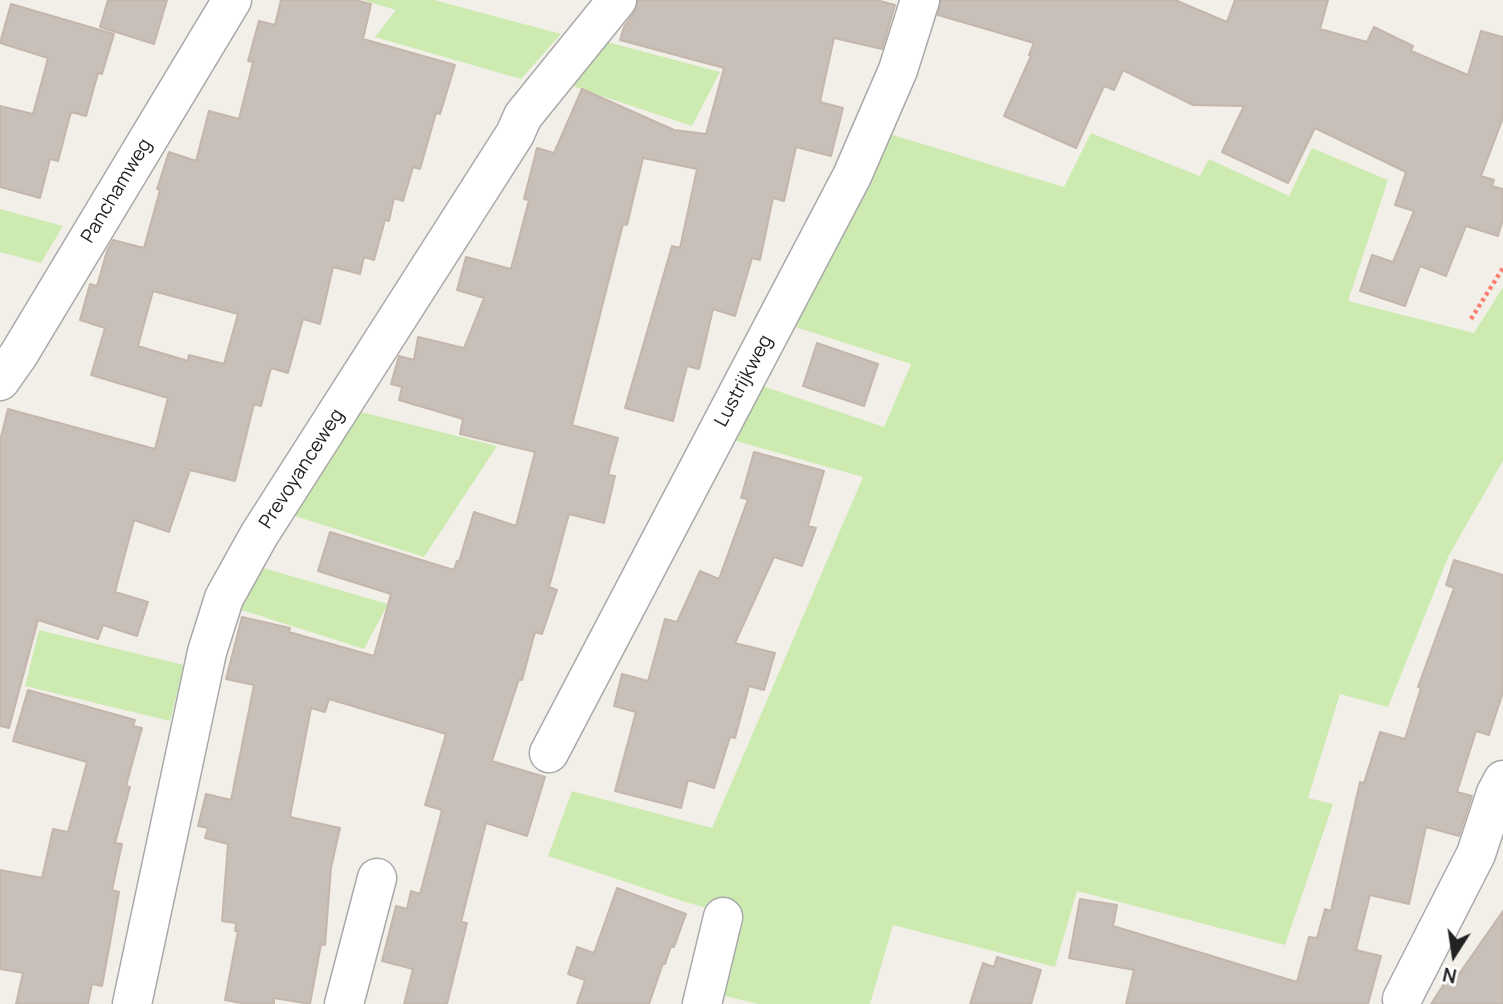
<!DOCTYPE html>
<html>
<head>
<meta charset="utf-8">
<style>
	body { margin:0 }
	#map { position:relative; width:1503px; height:1004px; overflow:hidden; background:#f2efe9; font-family:Manrope,sans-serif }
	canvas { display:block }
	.north { position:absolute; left:1419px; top:920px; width:70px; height:70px; -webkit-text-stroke:5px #fff; paint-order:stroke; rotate:192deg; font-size:19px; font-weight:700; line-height:28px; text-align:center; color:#222 }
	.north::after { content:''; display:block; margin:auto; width:24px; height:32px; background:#222; clip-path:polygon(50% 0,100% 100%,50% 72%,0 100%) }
</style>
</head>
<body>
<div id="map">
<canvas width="1503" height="1004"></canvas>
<div class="north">N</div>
</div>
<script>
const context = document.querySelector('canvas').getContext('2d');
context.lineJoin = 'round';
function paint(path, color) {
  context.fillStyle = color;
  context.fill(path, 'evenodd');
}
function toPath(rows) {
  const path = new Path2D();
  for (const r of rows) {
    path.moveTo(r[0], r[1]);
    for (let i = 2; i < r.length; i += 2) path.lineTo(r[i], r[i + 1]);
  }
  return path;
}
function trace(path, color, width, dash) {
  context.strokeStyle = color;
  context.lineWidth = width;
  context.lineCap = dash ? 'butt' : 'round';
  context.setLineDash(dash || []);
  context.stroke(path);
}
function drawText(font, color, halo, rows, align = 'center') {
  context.font = font + ' Manrope,sans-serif';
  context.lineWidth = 6;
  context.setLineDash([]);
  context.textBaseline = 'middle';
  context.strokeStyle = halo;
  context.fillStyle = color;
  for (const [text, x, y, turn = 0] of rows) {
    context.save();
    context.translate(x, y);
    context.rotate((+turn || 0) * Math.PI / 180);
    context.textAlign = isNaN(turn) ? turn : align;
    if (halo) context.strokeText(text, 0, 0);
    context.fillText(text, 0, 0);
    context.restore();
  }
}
paint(toPath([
	[363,0,434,0,561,34,521,79,375,37,396,10],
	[581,35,720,72,692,126,548,78],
	[883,132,1064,187,1091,133,1200,176,1209,159,1289,196,1312,148,1388,180,1348,301,1474,333,1503,287,1503,461,1449,555,1388,707,1340,694,1308,798,1333,804,1285,945,1077,891,1055,967,893,925,870,1004,758,1004,721,995,740,917,685,902,548,856,572,791,712,828,863,477,722,437,751,382,884,427,911,364,786,324],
	[0,209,63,226,41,263,0,252],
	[345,408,497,446,424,557,273,509],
	[246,563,388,604,364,649,226,605],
	[39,630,184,665,170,721,25,686]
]), '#cdebb0');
const building = toPath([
	[108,0,167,0,154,44,100,27,108,0],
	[281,0,355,0,371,4,363,39,455,65,440,114,436,113,420,169,413,167,403,201,394,198,389,221,385,220,374,260,364,257,360,274,333,267,320,324,303,319,288,373,271,368,261,406,254,404,235,481,190,470,169,532,134,520,115,592,148,602,137,636,103,625,98,639,38,620,9,728,0,726,0,441,8,409,155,449,168,398,91,375,105,328,80,320,90,284,97,286,107,251,113,240,144,248,160,190,157,189,169,152,196,161,209,111,239,119,253,62,248,61,259,21,275,25,281,0],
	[153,291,238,314,224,364,189,355,188,361,138,346,153,291],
	[638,0,876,0,895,5,882,49,834,38,820,102,843,108,831,156,796,147,784,201,773,198,760,260,752,258,735,316,713,309,699,369,687,366,673,421,625,408,672,246,680,248,697,169,643,158,627,225,623,224,572,425,618,438,608,475,615,476,604,523,569,514,549,587,557,590,542,634,535,632,522,680,519,679,492,761,545,777,527,836,486,823,461,922,467,923,447,1004,404,1004,413,969,382,961,396,906,407,909,411,891,420,894,442,810,425,805,446,734,329,699,325,712,311,708,290,817,340,828,331,868,325,945,321,944,310,1004,274,998,274,1004,246,1004,225,1000,238,931,235,931,236,923,222,921,228,844,205,838,208,828,198,826,206,794,231,800,254,685,226,679,242,617,290,628,289,632,374,656,391,594,318,571,330,532,454,570,457,561,459,562,474,512,516,526,535,452,460,434,463,419,399,400,402,387,391,384,399,356,414,360,418,337,464,348,484,298,457,290,466,257,511,269,529,200,524,199,537,148,554,153,582,89,674,130,706,134,724,68,620,40,624,27,634,13,638,0],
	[941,0,1175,0,1227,22,1235,0,1328,0,1320,29,1367,42,1374,27,1413,46,1411,51,1468,75,1481,31,1503,37,1503,118,1481,176,1494,180,1492,186,1503,189,1503,219,1498,236,1466,226,1446,276,1420,266,1405,306,1360,291,1372,255,1393,262,1414,211,1395,205,1406,172,1315,128,1288,183,1222,152,1244,106,1193,105,1123,70,1114,90,1104,86,1076,148,1004,116,1031,56,1029,55,1034,43,938,15,941,0],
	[11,4,114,34,102,74,98,73,86,116,71,112,58,161,50,159,40,198,0,187,0,106,33,114,48,58,0,43,11,4],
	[817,343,878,364,864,406,803,386,817,343],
	[754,452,824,471,808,526,816,528,802,566,774,557,735,643,775,653,764,690,749,686,735,738,730,737,714,788,688,780,681,808,615,791,636,712,614,706,622,674,648,681,665,619,677,622,700,571,719,579,748,499,741,498,754,452],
	[1454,560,1503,575,1503,692,1489,735,1476,731,1457,792,1472,796,1459,836,1426,827,1409,904,1370,895,1356,950,1381,956,1368,1004,1126,1004,1134,970,1069,958,1080,899,1117,905,1113,926,1297,982,1309,937,1317,938,1325,909,1331,911,1360,782,1364,783,1380,732,1405,739,1421,688,1418,687,1454,588,1446,585,1454,560],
	[28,690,135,720,133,726,142,728,126,786,130,787,115,843,122,844,112,890,119,892,110,943,102,986,92,984,88,1004,16,1004,23,973,0,969,0,870,42,878,53,829,68,832,87,762,13,741,28,690],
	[617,888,686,914,674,947,671,946,665,964,663,963,649,1004,577,1004,585,980,568,974,577,947,594,953,617,888],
	[1503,911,1503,1004,1431,1004,1453,970,1459,974,1503,911],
	[997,957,1041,970,1031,1004,970,1004,983,963,994,967,997,957]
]);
paint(building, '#c7bfb8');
trace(building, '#c4b6ab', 2);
const minor = toPath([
	[0,381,19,354,232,0],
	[549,753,852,176,898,70,920,0],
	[1402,999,1476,854,1496,793,1503,780],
	[132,1004,207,652,224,598,259,535,515,134,523,116,617,0],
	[344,1004,377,878],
	[702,1004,723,917]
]);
trace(minor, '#a9a9a9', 41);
trace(toPath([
	[1471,319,1503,268]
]), '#fa8072', 4.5, [3.5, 3.5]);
trace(minor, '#fff', 38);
drawText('19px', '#222', '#fff', [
	["Panchamweg",117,191,-59],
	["Lustrijkweg",744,381,-62],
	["Prevoyanceweg",302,469,-57]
]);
</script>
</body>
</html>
